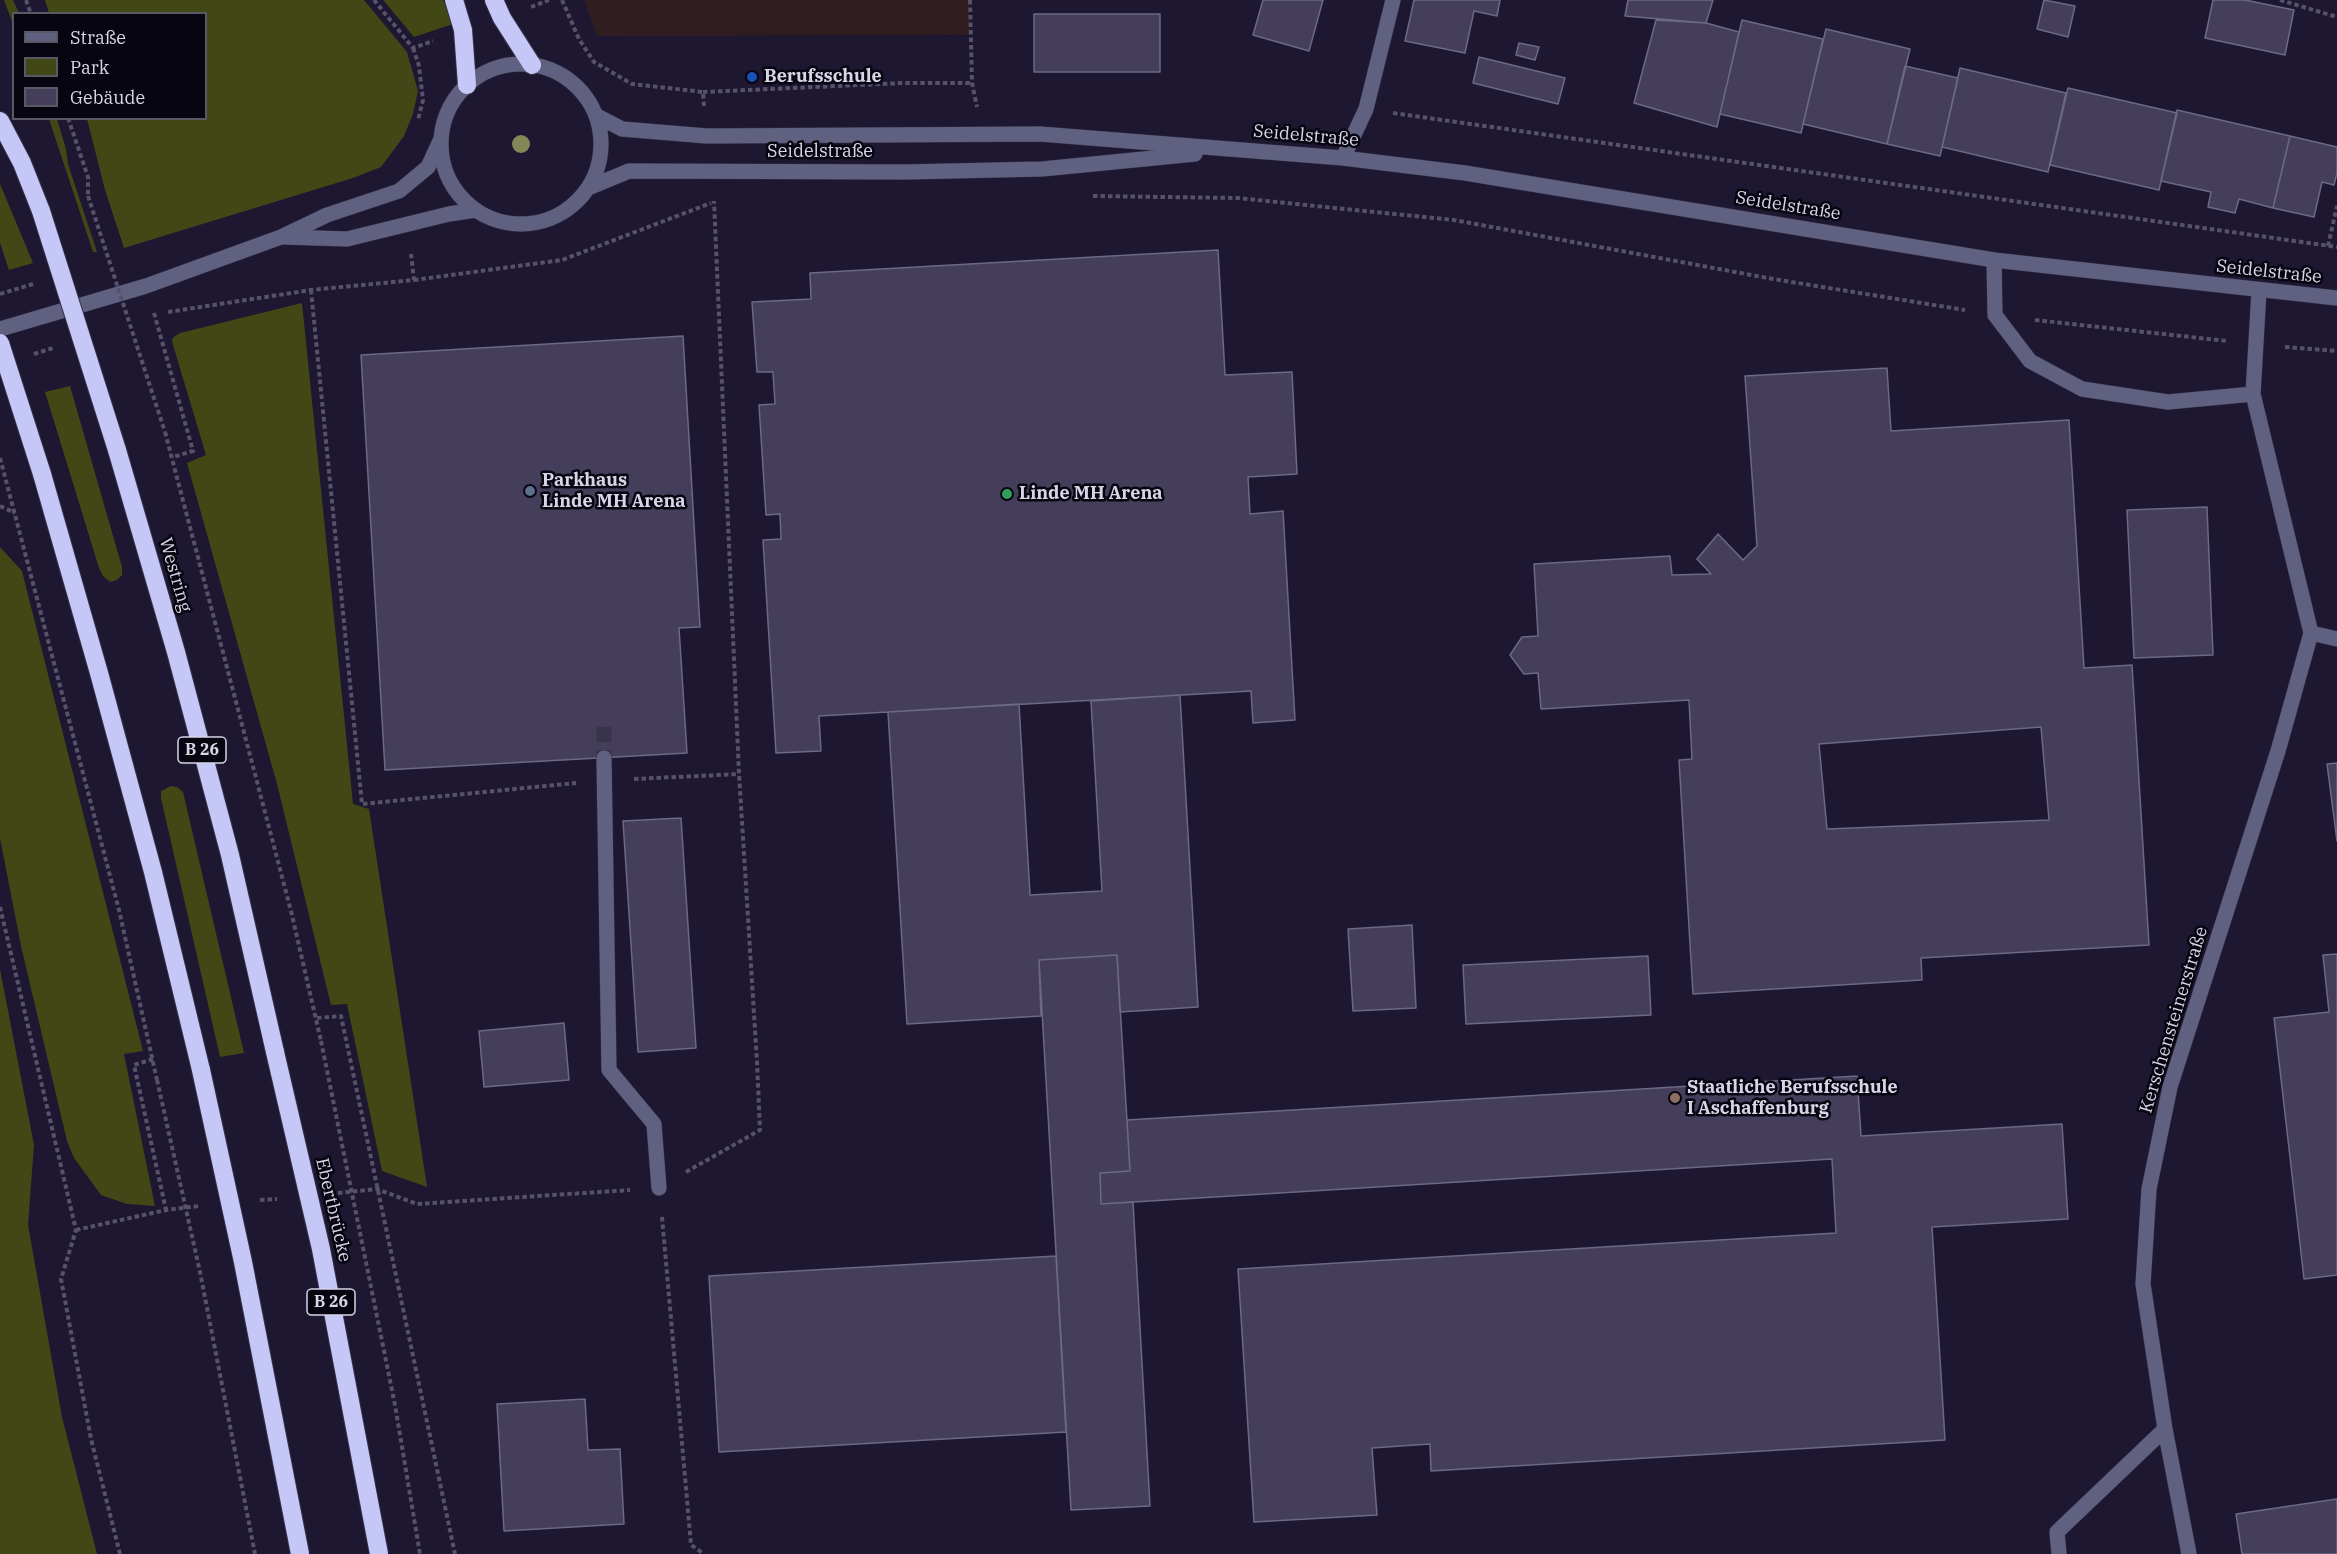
<!DOCTYPE html>
<html>
<head>
<meta charset="utf-8">
<style>
	body { margin:0 }
	#map { position:relative; width:2337px; height:1554px; overflow:hidden; background:#1d1731; font-family:"IBM Plex Serif",serif }
	canvas { display:block }
	.legend { position:absolute; left:12px; top:12px; width:195px; height:108px; box-sizing:border-box; background:#07050f; border:2px solid #5b5865; margin:0; padding:8px 10px; list-style:none; font-size:18px; color:#d8d5e7 }
	.legend li { display:flex; align-items:center; gap:12px; height:30px }
	.legend b { width:30px; border:2px solid #5b5865 }
</style>
</head>
<body>
<div id="map">
<canvas width="2337" height="1554"></canvas>
<ul class="legend">
<li><b style="height:8px;background:#606180"></b>Straße</li>
<li><b style="height:16px;background:#414816"></b>Park</li>
<li><b style="height:16px;background:#443e5b"></b>Gebäude</li>
</ul>
</div>
<script>
const context = document.querySelector('canvas').getContext('2d');
context.lineJoin = 'round';
function paint(path, color) {
  context.fillStyle = color;
  context.fill(path, 'evenodd');
}
function toPath(rows) {
  const path = new Path2D();
  for (const r of rows) {
    if (r.length === 3) {
      path.moveTo(r[0] + r[2], r[1]);
      path.arc(r[0], r[1], r[2], 0, 2 * Math.PI);
      continue;
    }
    path.moveTo(r[0], r[1]);
    for (let i = 2; i < r.length; i += 2) path.lineTo(r[i], r[i + 1]);
  }
  return path;
}
function trace(path, color, width, dash) {
  context.strokeStyle = color;
  context.lineWidth = width;
  context.lineCap = dash ? 'butt' : 'round';
  context.setLineDash(dash || []);
  context.stroke(path);
}
function drawText(font, color, halo, rows, align = 'center') {
  context.font = font + ' "IBM Plex Serif",serif';
  context.lineWidth = 5;
  context.setLineDash([]);
  context.textBaseline = 'middle';
  context.strokeStyle = halo;
  context.fillStyle = color;
  for (const [text, x, y, turn = 0] of rows) {
    context.save();
    context.translate(x, y);
    context.rotate((+turn || 0) * Math.PI / 180);
    context.textAlign = isNaN(turn) ? turn : align;
    if (halo) context.strokeText(text, 0, 0);
    context.fillText(text, 0, 0);
    context.restore();
  }
}
paint(toPath([
	[584,0,969,0,970,35,597,36]
]), '#301d1f');
paint(toPath([
	[4,0,13,0,19,13,14,14,13,24],
	[45,0,364,0,407,52,418,91,413,114,404,136,381,167,353,178,124,248,105,190,87,119,206,118,206,14,49,13],
	[383,0,443,0,453,24,414,37],
	[49,119,57,119,66,149,68,164,97,252,93,252],
	[0,184,33,263,9,270,0,243],
	[302,303,353,804,369,809,427,1187,382,1171,347,1004,331,1005,277,784,187,463,206,455,173,345,172,339,175,336,180,333],
	[70,386,122,567,122,575,117,580,110,582,103,576,99,568,45,392],
	[0,547,22,571,143,1051,124,1054,155,1206,127,1204,101,1195,74,1158,67,1141,21,946,0,838],
	[171,786,177,787,183,792,244,1053,220,1057,161,798,161,791],
	[0,969,34,1145,28,1225,62,1417,97,1554,0,1554]
]), '#414816');
const building = toPath([
	[1263,0,1323,0,1309,51,1253,35,1263,0],
	[1414,0,1500,0,1497,16,1474,11,1465,53,1405,41,1414,0],
	[1628,0,1713,0,1706,23,1625,16,1628,0],
	[2044,0,2075,6,2068,37,2037,29,2044,0],
	[2213,0,2245,0,2294,10,2285,55,2205,38,2213,0],
	[1034,14,1160,14,1160,72,1034,72,1034,14],
	[1656,20,1706,23,1739,32,1717,127,1634,103,1656,20],
	[1742,20,1823,39,1801,133,1720,114,1742,20],
	[1826,29,1910,49,1887,144,1803,124,1826,29],
	[1519,43,1539,47,1535,60,1516,55,1519,43],
	[1479,57,1565,78,1558,104,1473,83,1479,57],
	[1905,66,1958,78,1940,156,1887,144,1905,66],
	[1960,68,2066,93,2048,172,1942,147,1960,68],
	[2068,88,2177,113,2159,190,2050,165,2068,88],
	[2177,110,2290,136,2273,208,2239,199,2235,213,2208,207,2211,192,2161,181,2177,110],
	[2290,136,2337,147,2337,173,2334,185,2322,182,2314,217,2273,208,2290,136],
	[1218,250,1225,375,1292,372,1297,474,1248,477,1250,514,1283,511,1295,720,1253,723,1251,691,819,716,821,751,776,753,763,540,781,539,780,514,766,515,759,405,775,404,773,372,757,372,752,302,811,299,810,273,1218,250],
	[683,336,700,627,679,628,687,753,385,770,361,355,683,336],
	[1887,368,1891,431,2069,420,2084,668,2132,665,2149,945,1921,958,1922,980,1693,994,1679,760,1692,759,1689,700,1541,709,1538,673,1524,674,1510,655,1522,637,1538,636,1534,564,1670,556,1672,575,1711,574,1697,559,1718,534,1743,560,1757,546,1745,376,1887,368],
	[2041,727,2049,820,1827,829,1819,744,2041,727],
	[2207,507,2213,655,2134,658,2127,510,2207,507],
	[1180,695,1198,1007,1120,1012,1117,955,1039,960,1041,1016,907,1024,888,712,1019,704,1030,895,1102,891,1091,701,1180,695],
	[2337,763,2337,841,2327,764,2337,763],
	[681,818,696,1048,638,1052,623,821,681,818],
	[1412,925,1416,1008,1353,1011,1348,929,1412,925],
	[2337,954,2337,1275,2304,1279,2274,1018,2329,1012,2323,955,2337,954],
	[1117,955,1130,1171,1100,1173,1101,1204,1133,1202,1150,1506,1071,1510,1039,960,1117,955],
	[1648,956,1651,1015,1466,1024,1463,965,1648,956],
	[564,1023,569,1080,484,1087,479,1031,564,1023],
	[1857,1076,1861,1136,2062,1124,2068,1219,1932,1227,1945,1440,1431,1471,1430,1444,1372,1448,1377,1515,1254,1522,1238,1269,1836,1233,1832,1159,1101,1204,1100,1173,1130,1171,1127,1120,1857,1076],
	[1056,1256,1066,1432,719,1452,709,1276,1056,1256],
	[585,1399,588,1450,620,1449,624,1524,504,1531,497,1404,585,1399],
	[2337,1499,2337,1554,2242,1554,2236,1514,2337,1499]
]);
paint(building, '#443e5b');
trace(building, '#6e6888', 1.5);
trace(toPath([
	[604,727,604,758]
]), '#39344c', 15, [15, 8]);
const minor = toPath([
	[521,144,80],
	[597,116,622,129,707,136,1040,134,1343,158,1465,173,1994,260,2337,298],
	[1343,158,1366,109,1393,0],
	[588,188,629,171,905,172,1042,169,1195,154],
	[284,237,347,239,449,214,476,210],
	[1994,260,1995,315,2030,361,2082,389,2168,402,2253,394],
	[0,329,146,286,281,237,327,215,399,191,428,167,440,141],
	[2311,633,2337,639],
	[604,758,609,1070,654,1124,659,1188],
	[2059,1554,2057,1532,2165,1429],
	[2189,1554,2165,1429,2143,1284,2149,1189,2170,1087,2278,751,2311,633,2253,394,2259,291]
]);
const highway = toPath([
	[454,0,463,30,467,85],
	[494,0,502,18,532,65],
	[0,121,22,163,41,211],
	[117,450,176,652,230,855,275,1052],
	[42,474,99,673,153,872,201,1070]
]);
trace(minor, '#37324a', 16);
trace(highway, '#37324a', 20);
trace(toPath([
	[26,0,31,14],
	[374,0,413,48,433,41],
	[562,0,579,39,594,62,632,84,703,92,704,106],
	[970,0,972,83,977,107],
	[2280,0,2337,17],
	[531,7,549,0],
	[413,48,419,66,423,100,418,120],
	[703,92,904,83,972,83],
	[1393,113,2337,247],
	[68,118,88,177,88,196],
	[1093,196,1237,198,1454,220,1773,279,1965,310],
	[2328,246,2337,206],
	[414,280,562,260,711,203],
	[311,290,362,804,576,783],
	[0,294,33,284],
	[168,312,311,290,414,280,411,254],
	[154,313,193,451,173,457],
	[2035,320,2227,341],
	[2285,347,2337,351],
	[34,354,53,348],
	[165,432,291,911,321,1041],
	[0,458,119,910,157,1080],
	[0,506,15,513],
	[634,779,739,774],
	[0,907,76,1230,61,1279,91,1439,120,1554],
	[317,1018,341,1016,455,1554],
	[153,1059,134,1065,166,1210],
	[686,1172,760,1130,757,1062,739,774,714,201],
	[338,1193,377,1189,417,1204,630,1190],
	[260,1200,277,1199],
	[662,1217,691,1545,704,1554],
	[76,1230,166,1210,199,1206]
]), '#57526a', 4, [4.5, 3]);
trace(minor, '#606180', 15);
trace(highway, '#c5c7f6', 18);
const highwayBridge = toPath([
	[41,211,117,450],
	[0,343,42,474],
	[275,1052,321,1249,379,1554],
	[201,1070,243,1262,300,1554]
]);
trace(highwayBridge, '#37324a', 20, []);
trace(toPath([
	[88,196,165,432],
	[321,1041,395,1405,420,1554],
	[157,1080,200,1272,255,1554]
]), '#57526a', 4, [4.5, 3]);
trace(highwayBridge, '#c5c7f6', 18);
context.fillStyle = '#828957';
for (const [x, y] of [
	[521,144]
]) {
  context.beginPath();
  context.arc(x, y, 9, 0, 2 * Math.PI);
  context.fill();
}
for (const [x, y, r, color] of [
	[752,77,6,"#1a4fb4"],
	[530,491,6,"#5c6f8a"],
	[1007,494,6,"#2e9e5b"],
	[1675,1098,6,"#8d6e63"]
]) {
  const dot = new Path2D();
  dot.arc(x, y, r, 0, 2 * Math.PI);
  context.fillStyle = color;
  context.fill(dot);
  trace(dot, '#07050f', 2);
}
for (const [x, y, w] of [
	[202,750,48],
	[331,1302,48]
]) {
  const box = new Path2D();
  box.roundRect(x - w / 2, y - 13, w, 26, 4.5);
  context.fillStyle = '#07050f';
  context.fill(box);
  trace(box, '#d8d5e7', 1.5);
}
drawText('bold 16px', '#d8d5e7', null, [
	["B 26",202,750],
	["B 26",331,1302]
]);
drawText('bold 18px', '#d8d5e7', '#07050f', [
	["Berufsschule",764,77],
	["Parkhaus",542,481],
	["Linde MH Arena",542,502],
	["Linde MH Arena",1019,494],
	["Staatliche Berufsschule",1687,1088],
	["I Aschaffenburg",1687,1109]
], 'left');
drawText('18px', '#d8d5e7', '#07050f', [
	["Seidelstraße",1306,136,5],
	["Seidelstraße",820,152],
	["Seidelstraße",1788,206,9],
	["Seidelstraße",2269,272,6],
	["Westring",175,575,74],
	["Kerschensteinerstraße",2174,1020,-73],
	["Ebertbrücke",333,1210,77]
]);
</script>
</body>
</html>
